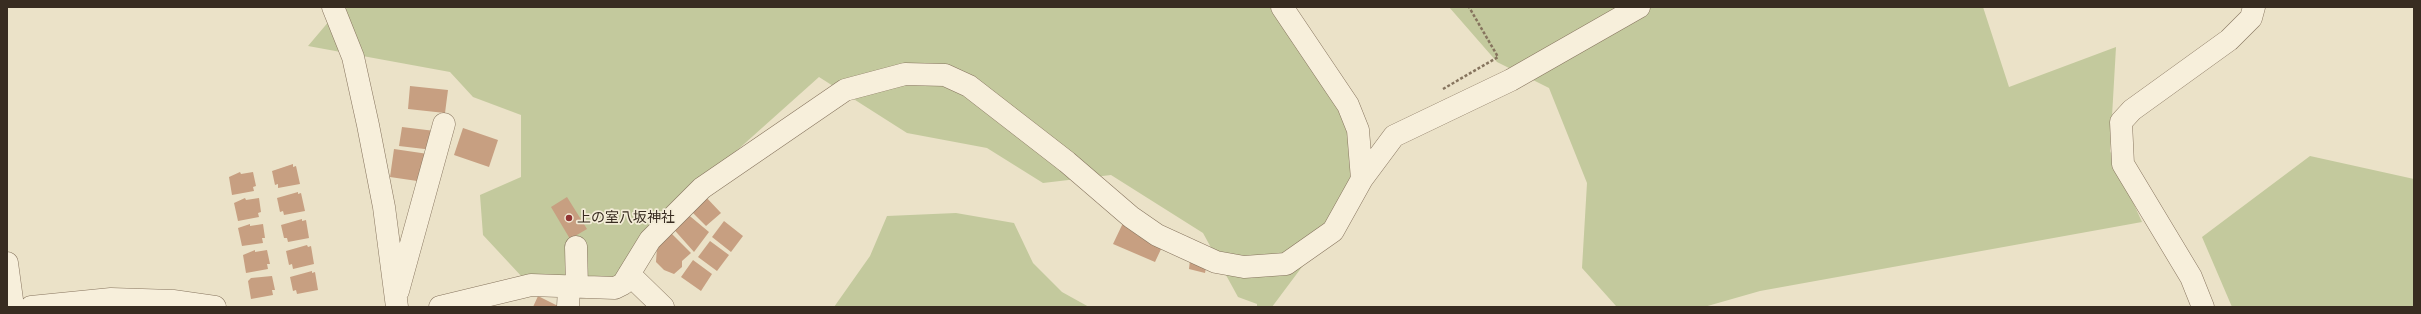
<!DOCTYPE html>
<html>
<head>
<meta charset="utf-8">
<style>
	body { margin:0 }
	#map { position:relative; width:2421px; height:314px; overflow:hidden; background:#ebe2c8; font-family:"Crimson Pro",serif }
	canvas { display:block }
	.frame { position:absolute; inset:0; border:8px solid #382c21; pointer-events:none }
</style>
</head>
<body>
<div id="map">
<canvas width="2421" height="314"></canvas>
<div class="frame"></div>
</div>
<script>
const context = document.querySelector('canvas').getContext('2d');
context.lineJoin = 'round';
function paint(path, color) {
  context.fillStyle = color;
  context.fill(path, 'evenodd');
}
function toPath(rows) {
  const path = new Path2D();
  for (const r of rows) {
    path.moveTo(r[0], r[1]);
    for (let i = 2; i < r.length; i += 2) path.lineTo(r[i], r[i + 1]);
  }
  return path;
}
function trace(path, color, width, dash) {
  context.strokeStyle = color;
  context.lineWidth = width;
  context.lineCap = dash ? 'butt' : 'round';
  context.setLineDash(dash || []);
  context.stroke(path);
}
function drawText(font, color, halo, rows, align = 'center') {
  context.font = font + ' "Crimson Pro","Noto Sans JP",serif';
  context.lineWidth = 3.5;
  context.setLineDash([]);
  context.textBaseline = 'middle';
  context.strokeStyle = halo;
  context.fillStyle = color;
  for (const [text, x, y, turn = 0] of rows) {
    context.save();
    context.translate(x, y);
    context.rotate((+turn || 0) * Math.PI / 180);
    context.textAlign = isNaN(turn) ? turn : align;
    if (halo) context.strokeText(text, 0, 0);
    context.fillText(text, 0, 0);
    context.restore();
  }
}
paint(toPath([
	[341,7,1281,7,1345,113,1357,177,1346,208,1272,307,1257,307,1257,304,1238,297,1203,233,1111,175,1043,183,987,148,907,133,819,77,734,153,615,279,523,278,483,235,480,195,521,177,521,115,473,97,450,72,308,46],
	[1449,7,1983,7,2009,87,2116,47,2110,151,2142,222,1760,291,1704,307,1616,306,1582,268,1587,183,1549,88,1497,62],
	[2310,156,2414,179,2414,307,2232,307,2202,237],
	[956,213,1014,223,1033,263,1062,292,1089,307,834,307,870,256,887,216]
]), '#c3c99d');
paint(toPath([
	[410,86,448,90,445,113,408,109],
	[402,127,435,131,433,150,399,146],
	[463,128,498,140,489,167,454,155],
	[394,149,428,154,424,182,390,177],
	[293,164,293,167,296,166,300,184,278,188,278,184,275,185,272,171],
	[240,172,241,174,253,172,256,186,253,187,254,191,232,195,229,177],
	[298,192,298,194,301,193,305,211,284,215,283,211,280,212,277,198],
	[704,195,721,213,706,226,689,209],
	[567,197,587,229,570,239,551,207],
	[245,198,246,200,259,198,261,212,258,213,259,217,238,221,234,203],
	[685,212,709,232,694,252,670,225],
	[302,219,302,221,306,220,309,238,288,242,287,238,284,238,281,225],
	[724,221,743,236,731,252,712,237],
	[1123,223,1139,231,1137,235,1162,247,1155,262,1113,244],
	[250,224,250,226,263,224,265,238,262,238,263,243,242,246,238,228],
	[671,233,691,253,682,261,682,267,674,274,664,270,656,262,657,247],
	[710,241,729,255,717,271,698,257],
	[307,245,308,247,311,246,314,264,293,269,292,264,289,265,286,251],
	[255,250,255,252,267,250,270,264,267,264,268,269,246,273,243,255],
	[693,260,712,274,701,291,681,277],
	[1190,260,1207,263,1205,273,1189,269],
	[312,271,312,273,315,272,318,290,297,294,296,290,293,291,290,277],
	[272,276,275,290,272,290,273,295,251,299,248,281,251,278],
	[538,296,560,307,533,307]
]), '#c79f81');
const minor = toPath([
	[333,7,353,57,368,125,384,207,397,307],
	[1282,7,1348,105,1358,130,1362,179],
	[576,247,577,287],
	[7,263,13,307],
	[629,274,663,307],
	[398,291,444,124],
	[31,307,111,299,173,301,215,307],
	[440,307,531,285,615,288,623,284,650,240,702,188,845,90,905,74,945,75,969,86,1067,162,1131,217,1157,235,1216,262,1244,267,1286,264,1333,231,1362,179,1394,136,1511,80,1639,7],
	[568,307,569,287],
	[2203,307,2191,277,2123,164,2121,122,2132,110,2229,40,2251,18,2254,7]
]);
trace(minor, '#86745e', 23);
trace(toPath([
	[1443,89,1498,57,1469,7]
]), '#86745e', 2.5, [3, 2]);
trace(minor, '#f7efdb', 22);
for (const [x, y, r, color] of [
	[569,218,4,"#913433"]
]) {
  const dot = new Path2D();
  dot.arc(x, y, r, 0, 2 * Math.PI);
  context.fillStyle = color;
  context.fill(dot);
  trace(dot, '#f3ecd7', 1.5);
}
drawText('14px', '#382c21', '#f3ecd7', [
	["上の室八坂神社",577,218]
], 'left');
</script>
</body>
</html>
